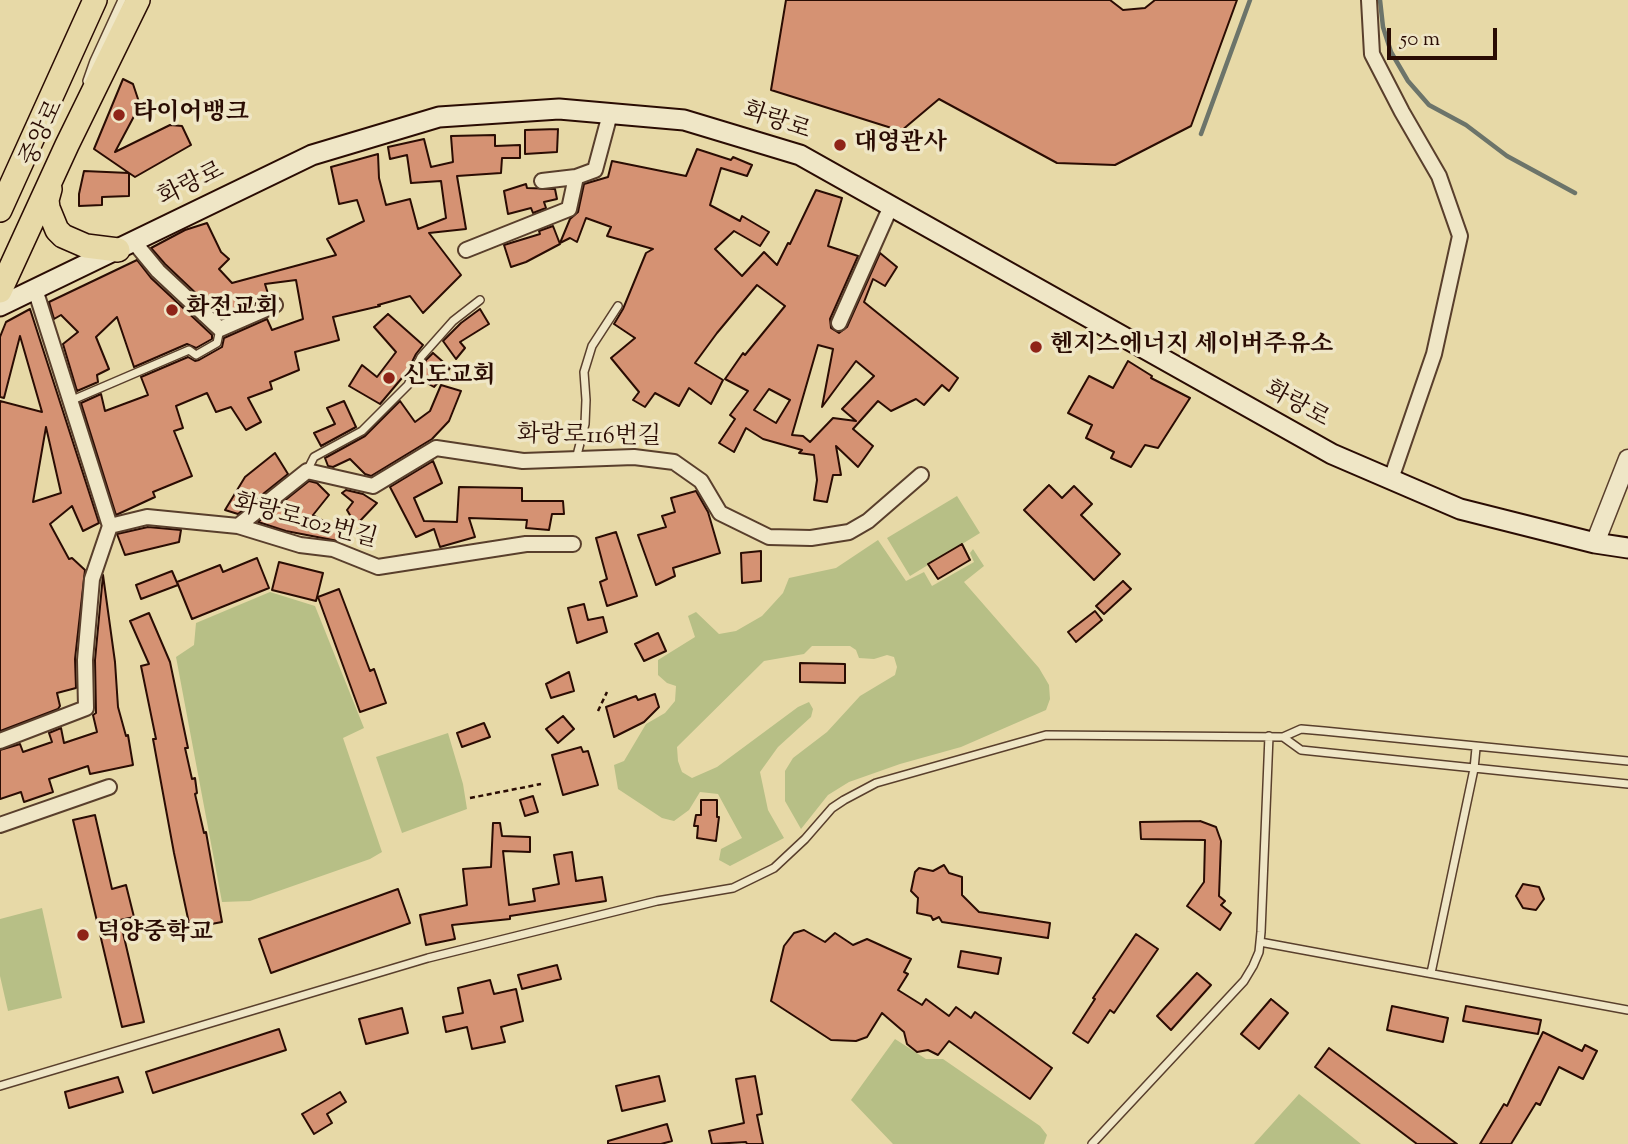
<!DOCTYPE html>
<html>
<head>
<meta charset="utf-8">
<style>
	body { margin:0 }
	#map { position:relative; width:1628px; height:1144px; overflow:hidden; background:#e7d9a7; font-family:"Sorts Mill Goudy",serif }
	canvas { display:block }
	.scale { position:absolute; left:1387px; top:28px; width:110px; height:32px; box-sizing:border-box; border:4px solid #2a0c03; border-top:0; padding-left:9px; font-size:21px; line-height:24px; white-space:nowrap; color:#2a0c03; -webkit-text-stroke:5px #efe6c6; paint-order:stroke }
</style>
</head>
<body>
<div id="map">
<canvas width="1628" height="1144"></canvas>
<div class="scale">50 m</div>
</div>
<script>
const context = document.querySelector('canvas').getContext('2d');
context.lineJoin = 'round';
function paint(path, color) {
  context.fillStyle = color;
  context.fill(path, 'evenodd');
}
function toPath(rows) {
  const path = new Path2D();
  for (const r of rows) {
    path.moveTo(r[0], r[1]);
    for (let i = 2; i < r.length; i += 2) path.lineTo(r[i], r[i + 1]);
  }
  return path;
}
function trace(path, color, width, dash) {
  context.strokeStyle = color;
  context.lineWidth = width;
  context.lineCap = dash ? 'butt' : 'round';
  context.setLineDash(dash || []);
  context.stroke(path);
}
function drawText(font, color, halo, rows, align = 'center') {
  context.font = font + ' "Sorts Mill Goudy","Noto Serif KR",serif';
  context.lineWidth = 7;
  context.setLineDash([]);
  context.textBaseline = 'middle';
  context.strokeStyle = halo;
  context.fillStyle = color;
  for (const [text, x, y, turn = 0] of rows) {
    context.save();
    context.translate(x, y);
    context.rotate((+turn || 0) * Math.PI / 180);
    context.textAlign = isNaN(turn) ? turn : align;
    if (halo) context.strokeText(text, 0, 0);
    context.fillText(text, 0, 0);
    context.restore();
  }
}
paint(toPath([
	[957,496,980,533,910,576,887,538],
	[878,540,906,581,924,572,932,586,974,562,970,553,973,549,984,566,964,582,1039,668,1049,685,1050,699,1046,710,961,747,900,764,849,782,828,795,801,829,785,801,785,771,793,758,827,732,860,696,895,675,897,667,894,657,887,655,874,659,859,658,856,650,850,646,812,646,804,654,764,661,677,747,678,761,682,772,692,778,717,767,798,707,809,702,813,709,811,717,778,747,760,772,768,810,784,838,730,866,719,860,721,849,742,838,718,794,700,792,689,810,674,821,662,818,618,789,614,765,624,761,646,724,665,713,675,701,676,686,667,683,658,675,658,660,695,637,688,616,696,612,719,634,736,631,762,616,783,593,789,578,836,568],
	[270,592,315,606,364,728,343,738,382,852,370,859,250,901,222,902,176,657,194,645,196,623],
	[448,733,463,784,467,809,402,833,376,757],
	[42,908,62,998,8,1011,0,976,0,919],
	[895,1039,926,1059,943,1059,1040,1126,1047,1135,1044,1144,893,1144,851,1100],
	[1299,1094,1361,1144,1254,1144]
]), '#b7bf86');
trace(toPath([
	[1380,0,1383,27,1391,52,1408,81,1429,105,1466,125,1507,156,1575,193],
	[1201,134,1250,0]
]), '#6c746a', 4.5);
const building = toPath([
	[786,0,1110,0,1123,10,1145,8,1155,0,1237,0,1191,126,1115,165,1057,163,939,99,901,131,771,90,786,0],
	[123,79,133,84,140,105,115,152,170,125,182,126,191,145,135,177,129,173,129,196,102,197,102,205,79,206,79,194,84,171,129,173,94,149,123,79],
	[558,129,557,152,525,154,525,130,558,129],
	[495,135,495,146,520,145,520,158,502,158,501,173,457,176,466,229,429,233,461,275,423,313,410,296,378,305,380,306,333,317,339,340,295,352,299,370,270,382,272,389,248,398,261,422,246,430,231,407,216,412,207,393,176,406,183,428,174,431,192,476,153,492,155,497,116,515,81,403,101,394,105,411,148,395,141,377,188,357,195,361,199,360,222,347,224,338,267,319,272,330,303,319,296,280,265,284,269,297,222,318,165,264,151,248,185,230,207,223,221,252,229,259,219,269,232,283,336,255,327,239,364,221,357,200,339,204,331,167,378,154,379,178,386,205,410,199,418,229,446,218,441,181,411,183,407,155,390,159,388,147,424,139,431,167,453,162,451,136,495,135],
	[697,149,731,160,733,157,752,165,747,176,721,168,710,205,740,221,742,216,769,232,760,246,734,231,715,249,742,276,764,252,777,265,788,243,790,244,816,190,842,198,828,246,858,256,830,319,831,328,839,333,847,327,880,253,897,267,885,286,873,279,864,302,958,378,949,391,942,385,924,405,916,399,891,411,878,401,853,429,873,446,858,467,836,446,841,475,833,475,827,502,814,500,817,480,814,455,799,453,802,450,763,439,746,428,734,452,719,443,735,419,730,415,748,391,725,379,743,353,745,355,785,306,757,285,717,333,695,363,723,380,711,404,689,388,679,406,655,393,645,407,633,400,639,392,611,358,635,338,614,324,623,309,646,253,653,249,607,236,611,227,586,218,577,242,570,238,560,243,570,219,578,212,584,184,608,177,612,161,686,176,697,149],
	[818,345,833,349,822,407,856,361,874,376,842,409,856,421,833,418,810,442,803,436,792,435,818,345],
	[769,389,790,400,776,423,754,410,769,389],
	[526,184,527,188,555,189,557,199,544,202,546,208,533,213,531,208,508,214,504,191,526,184],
	[553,226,560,244,526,262,511,267,504,245,540,234,539,231,553,226],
	[137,260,151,278,212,335,212,339,196,348,187,344,134,367,117,317,96,337,109,369,97,375,98,382,77,391,63,344,78,332,61,315,54,319,49,302,137,260],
	[30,309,99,523,83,531,72,506,50,524,69,559,72,558,85,570,75,659,76,688,57,693,60,706,58,709,0,731,0,401,42,412,20,336,4,398,0,397,0,337,6,322,30,309],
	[46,427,61,493,33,502,46,427],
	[480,309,489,324,460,342,465,348,456,359,443,341,461,323,480,309],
	[388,314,423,345,416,354,407,372,380,404,349,386,362,365,377,377,396,352,374,327,388,314],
	[433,353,450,368,434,387,418,378,426,360,433,353],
	[1128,361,1152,376,1151,378,1190,398,1158,448,1145,445,1131,467,1111,458,1114,452,1086,438,1092,425,1068,413,1089,376,1113,388,1128,361],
	[441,385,461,391,449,421,432,439,371,476,365,474,350,459,333,467,328,466,325,458,365,436,400,401,415,422,430,411,441,385],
	[344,401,356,427,321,446,314,433,335,424,327,408,344,401],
	[275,453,288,474,238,514,225,510,245,477,275,453],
	[433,461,442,483,414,498,424,521,457,522,459,487,522,488,522,501,563,501,564,514,552,514,549,530,526,528,527,520,469,518,475,537,440,547,434,529,416,537,390,487,433,461],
	[309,481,317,483,329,495,313,515,343,532,338,541,286,531,258,522,309,481],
	[1049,485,1062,498,1074,486,1092,504,1081,515,1120,554,1094,580,1024,510,1049,485],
	[346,490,363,494,377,503,359,522,354,522,347,510,353,502,342,493,346,490],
	[696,491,708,512,720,553,673,568,675,576,656,585,638,535,666,527,662,516,675,512,671,498,696,491],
	[148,527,181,530,179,542,125,555,117,534,148,527],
	[616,532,637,596,607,606,600,582,607,579,596,538,616,532],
	[962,544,970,560,938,579,928,564,962,544],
	[761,551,761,581,742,583,741,553,761,551],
	[257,558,269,588,192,619,177,582,220,565,223,572,257,558],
	[279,562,323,573,316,601,272,590,279,562],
	[172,571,178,585,141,599,136,585,172,571],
	[103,575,115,662,118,707,126,736,128,735,133,765,90,774,88,766,49,779,53,792,24,802,21,792,0,799,0,750,20,744,23,752,52,742,49,733,61,728,64,743,97,732,93,715,96,713,95,660,103,575],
	[1123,581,1131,589,1104,614,1096,606,1123,581],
	[339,589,370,671,374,669,386,703,360,712,318,597,339,589],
	[584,604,588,620,603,617,607,632,577,643,568,608,584,604],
	[1095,611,1102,620,1076,642,1068,632,1095,611],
	[149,613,170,662,188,748,185,748,192,779,195,778,197,793,195,794,204,833,206,832,222,922,190,928,174,853,153,739,156,739,141,666,149,664,130,621,149,613],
	[658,633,666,651,644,661,635,644,658,633],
	[800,663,845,664,845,683,800,682,800,663],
	[569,672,574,691,551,698,546,684,569,672],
	[655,694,659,707,644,722,614,737,606,707,636,696,638,700,655,694],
	[563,716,574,729,558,743,546,729,563,716],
	[484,723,490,737,462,747,457,733,484,723],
	[581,747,583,752,588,751,598,785,563,795,552,755,581,747],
	[533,796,538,812,525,816,520,800,533,796],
	[701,800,717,800,717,817,719,817,716,841,697,838,698,826,694,826,696,815,701,815,701,800],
	[95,815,112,889,126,885,134,917,120,920,144,1022,122,1027,73,820,95,815],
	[1200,821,1216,827,1221,841,1219,896,1225,901,1221,905,1231,913,1220,930,1187,906,1204,882,1205,840,1141,839,1140,822,1200,821],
	[493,823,500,823,502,836,530,837,530,852,503,851,509,905,535,901,533,889,559,884,554,855,572,852,576,881,602,877,606,901,510,916,510,919,452,925,455,939,426,945,420,915,467,905,463,869,491,867,493,823],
	[944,865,949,873,962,877,962,895,979,912,1050,923,1048,938,942,922,939,917,933,920,931,916,917,913,918,898,911,891,915,872,919,868,933,871,944,865],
	[1523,884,1539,887,1544,899,1536,910,1523,908,1516,896,1523,884],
	[398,889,410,923,271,973,259,939,398,889],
	[804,930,825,942,835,933,853,945,867,939,911,959,904,972,908,974,898,990,922,1005,926,999,949,1016,956,1007,971,1018,975,1012,1052,1068,1030,1099,949,1041,938,1055,928,1050,917,1052,907,1044,904,1032,882,1013,867,1037,856,1041,831,1040,771,1001,784,946,794,933,804,930],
	[1136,934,1158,949,1114,1013,1110,1010,1088,1043,1073,1033,1095,999,1093,998,1136,934],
	[961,951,1001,958,998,974,958,967,961,951],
	[557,965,561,979,522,989,518,975,557,965],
	[1197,973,1211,985,1171,1030,1157,1016,1197,973],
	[490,980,494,994,516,989,523,1021,501,1027,505,1042,472,1049,467,1027,446,1032,443,1017,463,1013,458,988,490,980],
	[1271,999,1288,1013,1259,1049,1241,1034,1271,999],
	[1392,1006,1448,1018,1443,1042,1387,1030,1392,1006],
	[1466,1006,1541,1020,1538,1034,1463,1021,1466,1006],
	[402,1008,408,1033,366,1044,359,1019,402,1008],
	[279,1029,286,1050,153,1093,146,1072,279,1029],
	[1543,1032,1582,1051,1585,1045,1597,1051,1583,1079,1559,1067,1540,1105,1536,1103,1511,1144,1480,1144,1504,1104,1507,1106,1543,1032],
	[1329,1048,1457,1144,1417,1144,1315,1067,1329,1048],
	[659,1076,665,1101,622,1111,616,1086,659,1076],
	[755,1076,762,1114,757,1115,763,1144,747,1144,746,1142,712,1144,709,1131,744,1123,736,1079,755,1076],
	[118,1077,123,1092,69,1108,65,1092,118,1077],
	[340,1092,346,1102,327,1114,332,1123,314,1134,302,1114,340,1092],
	[667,1124,672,1141,661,1144,608,1144,608,1141,667,1124]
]);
paint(building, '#d59273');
trace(building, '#2a0c03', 2);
const service = toPath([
	[87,81,94,61,122,0],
	[70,401,189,350,196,355,217,343,220,329],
	[576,459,585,424,586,400,584,372,592,346,618,306],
	[307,471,314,457,362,431,408,385,421,357,453,321,480,300],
	[1628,761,1324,731,1301,729,1283,737,1301,750,1628,784],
	[1260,942,1628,1010],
	[1431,973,1474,769,1476,748],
	[0,1086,428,958,657,901,733,888,774,868,805,839,832,808,844,800,876,783,1046,735,1283,737],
	[1092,1144,1244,981,1253,966,1259,952,1261,932,1269,736]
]);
const minor = toPath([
	[1369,0,1372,54,1402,112,1439,176,1460,236,1434,354,1391,479],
	[542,181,576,177],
	[134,242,158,271,220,329,275,305],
	[466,250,569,209,576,177,595,170,610,114],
	[35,289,110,526],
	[839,323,891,206],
	[110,526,147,517,238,526,300,545,333,549,378,567,526,544,573,544],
	[238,526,307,471,373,486,436,448,523,461,634,457,674,462,701,481,720,513,769,537,811,538,849,532,868,521,921,475],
	[0,741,86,708,85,660,92,579,110,526],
	[0,825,109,787]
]);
const tertiary = toPath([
	[1595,543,1628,459]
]);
const secondary = toPath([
	[0,306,312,155,439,117,559,109,684,120,800,155,1332,454,1460,509,1595,543,1628,548]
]);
const primary = toPath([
	[50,189,47,200,48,208,57,230,63,236,86,246,118,250],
	[0,210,95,0],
	[0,291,67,145,138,0]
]);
trace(service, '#593f2c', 10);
trace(minor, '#593f2c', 18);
trace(tertiary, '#593f2c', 21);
trace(secondary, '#2a0c03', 23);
trace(primary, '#2a0c03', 26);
trace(toPath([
	[598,711,607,692],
	[470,798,541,784]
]), '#2a0c03', 2.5, [5, 3.5]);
trace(service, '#efe6c6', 7);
trace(minor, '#efe6c6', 14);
trace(tertiary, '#efe6c6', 18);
trace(secondary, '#efe6c6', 19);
trace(primary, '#e7d9a7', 23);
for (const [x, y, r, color] of [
	[119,115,7,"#8f2418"],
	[840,145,7,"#8f2418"],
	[172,310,7,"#8f2418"],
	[1036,347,7,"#8f2418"],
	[389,378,7,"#8f2418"],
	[83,935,7,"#8f2418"]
]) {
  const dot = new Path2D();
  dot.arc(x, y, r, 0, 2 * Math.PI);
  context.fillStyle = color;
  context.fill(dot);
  trace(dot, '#efe6c6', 2.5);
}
drawText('bold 24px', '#2a0c03', '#efe6c6', [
	["타이어뱅크",133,115],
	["대영관사",854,145],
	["화전교회",186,310],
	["헨지스에너지 세이버주유소",1050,347],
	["신도교회",403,378],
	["덕양중학교",97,935]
], 'left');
drawText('24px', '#2a0c03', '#efe6c6', [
	["화랑로",776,123,19],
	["중앙로",44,134,-65],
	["화랑로",192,186,-26],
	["화랑로",1296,406,29],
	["화랑로116번길",589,438,1],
	["화랑로102번길",305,523,15]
]);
</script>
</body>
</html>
